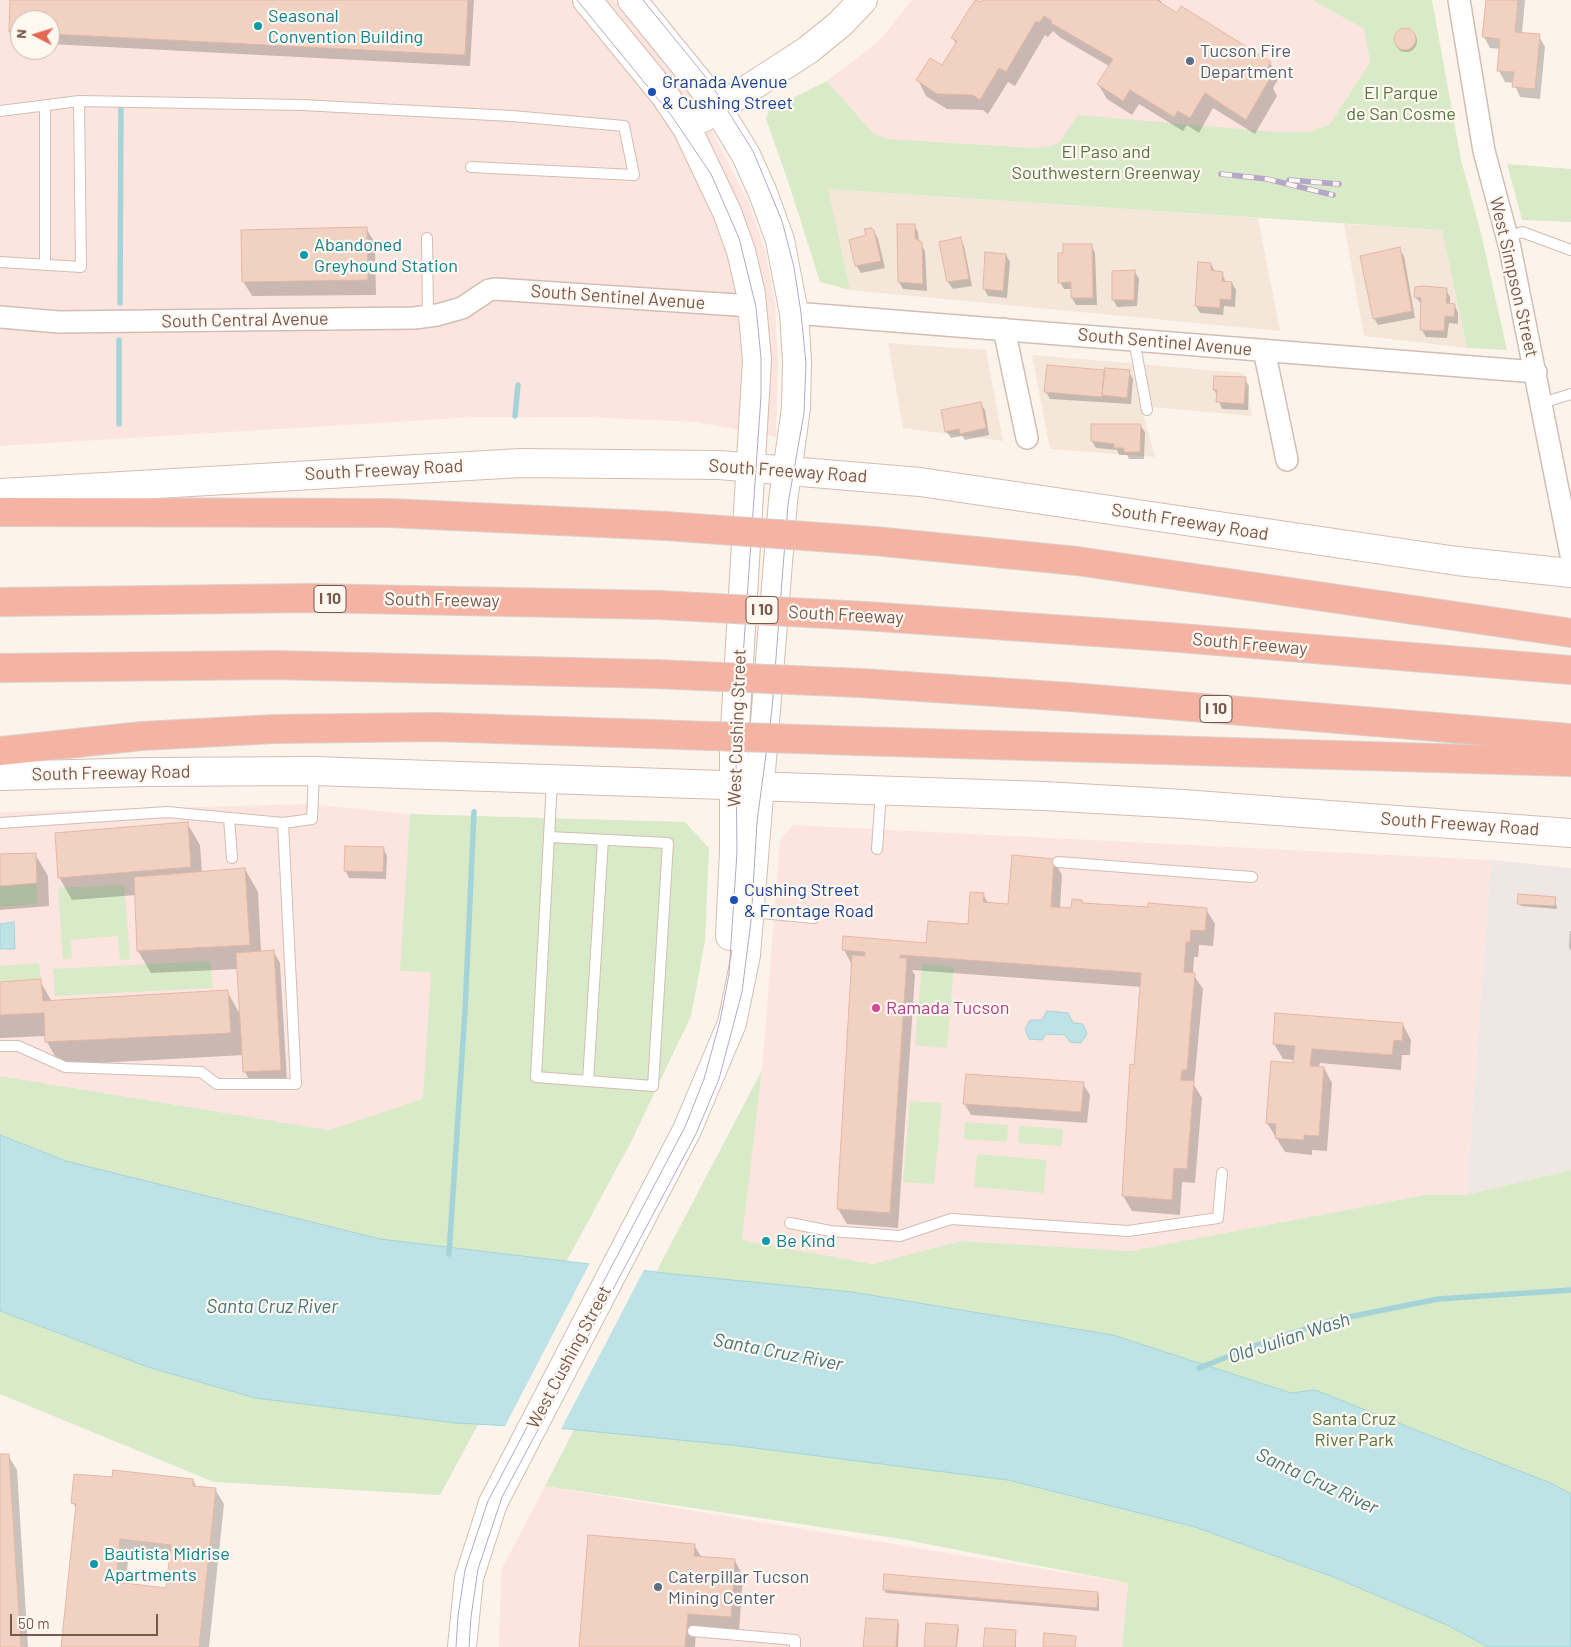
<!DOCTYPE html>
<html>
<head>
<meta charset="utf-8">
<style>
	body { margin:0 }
	#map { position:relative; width:1571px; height:1647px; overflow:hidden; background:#fcf4ea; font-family:Barlow,sans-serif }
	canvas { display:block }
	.north { position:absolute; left:10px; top:10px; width:50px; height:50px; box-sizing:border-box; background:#fff8f1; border:1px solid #c9b8af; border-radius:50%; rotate:275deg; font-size:14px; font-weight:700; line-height:20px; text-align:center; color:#77594d }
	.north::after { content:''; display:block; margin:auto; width:18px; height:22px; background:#e36953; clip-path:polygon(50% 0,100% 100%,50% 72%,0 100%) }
	.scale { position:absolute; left:10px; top:1614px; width:148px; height:22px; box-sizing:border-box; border:2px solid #77594d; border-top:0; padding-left:6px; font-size:15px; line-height:18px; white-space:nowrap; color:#77594d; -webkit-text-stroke:4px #fff8f1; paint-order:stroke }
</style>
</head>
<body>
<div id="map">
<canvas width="1571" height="1647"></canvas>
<div class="north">N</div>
<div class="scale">50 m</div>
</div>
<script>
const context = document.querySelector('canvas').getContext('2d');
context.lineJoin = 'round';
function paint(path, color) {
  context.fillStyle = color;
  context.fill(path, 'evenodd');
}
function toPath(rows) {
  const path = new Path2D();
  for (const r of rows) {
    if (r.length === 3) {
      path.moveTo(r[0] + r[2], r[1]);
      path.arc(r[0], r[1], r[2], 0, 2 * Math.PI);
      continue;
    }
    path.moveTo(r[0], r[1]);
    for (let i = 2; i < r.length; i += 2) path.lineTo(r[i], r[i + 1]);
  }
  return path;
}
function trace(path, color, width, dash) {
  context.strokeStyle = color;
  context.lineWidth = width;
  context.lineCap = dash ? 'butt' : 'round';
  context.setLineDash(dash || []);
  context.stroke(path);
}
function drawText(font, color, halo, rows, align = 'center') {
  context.font = font + ' Barlow,sans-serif';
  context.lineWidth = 4.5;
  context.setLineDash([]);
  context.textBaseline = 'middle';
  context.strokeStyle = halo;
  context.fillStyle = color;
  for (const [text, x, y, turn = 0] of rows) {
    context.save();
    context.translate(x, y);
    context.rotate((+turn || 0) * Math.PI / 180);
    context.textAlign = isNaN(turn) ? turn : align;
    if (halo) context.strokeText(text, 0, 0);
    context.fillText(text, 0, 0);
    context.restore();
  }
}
paint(toPath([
	[827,189,1258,218,1280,331,850,290],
	[1344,224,1442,230,1467,348,1364,336],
	[888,343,986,350,1003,441,903,428],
	[1032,355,1244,373,1252,416,1141,406,1155,457,1050,449]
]), '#f4e6d9');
paint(toPath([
	[0,0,614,0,682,83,705,117,750,206,766,254,775,304,778,364,776,437,696,422,582,417,478,417,0,446],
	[20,20,50,20,50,50,20,50],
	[912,0,1312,0,1364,29,1370,62,1330,124,1310,132,1275,132,1058,144,1035,148,890,139,874,134,827,81,880,40],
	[309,804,410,814,401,971,437,972,425,1102,329,1130,0,1076,0,812],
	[793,825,1491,860,1466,1195,1425,1195,1130,1251,961,1241,872,1264,742,1240,762,1070,780,840],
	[545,1486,1128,1583,1122,1647,499,1647,501,1570]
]), '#fce5df');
paint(toPath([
	[1491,860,1571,868,1571,1170,1466,1195]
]), '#eee7e3');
paint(toPath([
	[1312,0,1432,0,1461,160,1481,233,1507,350,1467,348,1442,230,828,189,850,290,820,282,790,187,766,119,769,110,827,81,874,134,890,139,1035,148,1058,144,1078,115,1275,132,1310,132,1330,124,1370,62,1364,29],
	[1507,164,1571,169,1571,222,1522,220],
	[410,814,685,822,709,848,705,941,691,1016,631,1142,510,1366,651,1282,762,1070,742,1240,872,1264,961,1241,1130,1251,1425,1195,1466,1195,1571,1170,1571,1647,1122,1647,1128,1583,901,1539,545,1486,579,1420,486,1410,440,1495,214,1482,0,1394,0,1076,329,1130,423,1099,431,972,400,971],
	[37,883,37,904,0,907,0,886],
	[124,885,130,959,120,960,118,936,71,940,72,958,63,959,58,888],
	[210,961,213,988,55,996,53,969],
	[39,963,41,979,0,982,0,966],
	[922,964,954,967,947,1048,915,1045],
	[910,1101,942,1103,934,1184,903,1182],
	[965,1122,1008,1125,1007,1142,964,1139],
	[1019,1126,1063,1129,1062,1146,1018,1143],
	[977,1154,1046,1160,1044,1193,974,1187]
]), '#d9eac8');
const water = toPath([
	[14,922,15,949,0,949,0,924,14,922],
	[1047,1011,1068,1013,1073,1023,1083,1024,1087,1034,1081,1043,1070,1042,1065,1035,1046,1034,1042,1040,1029,1039,1025,1029,1030,1020,1042,1020,1047,1011],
	[0,1135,66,1161,380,1239,673,1274,852,1292,1113,1335,1291,1393,1315,1390,1553,1484,1571,1494,1571,1647,1488,1647,1447,1625,1336,1578,1195,1527,1008,1480,731,1445,568,1429,456,1423,255,1398,148,1367,0,1311,0,1135]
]);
paint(water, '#bee3e6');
trace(water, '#a5d4d8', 1);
paint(toPath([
	[591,1261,645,1268,560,1431,504,1428]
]), '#fcf4ea');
paint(toPath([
	[11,0,474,0,470,66,50,44,50,20,20,20,20,43,17,43,10,31],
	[976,0,982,4,984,0,1160,0,1163,5,1177,14,1270,63,1279,78,1273,88,1277,96,1255,134,1213,108,1199,133,1187,125,1183,131,1139,104,1132,115,1107,99,1098,84,1109,66,1061,38,1053,31,1048,37,1045,35,1015,86,1008,82,988,114,983,110,947,109,926,96,918,80,942,67,956,44,953,38],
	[1487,0,1525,0,1522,34,1539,36,1545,47,1540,99,1520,97,1514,83,1505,82,1499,71,1501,49,1490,48,1484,37],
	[1406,41,11],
	[898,225,914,225,918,232,919,241,925,251,927,291,903,289,899,282],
	[366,228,375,243,376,295,252,296,243,281],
	[874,231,878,239,885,268,861,273,856,265,867,236],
	[960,239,964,246,972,286,953,289,948,282],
	[1091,245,1095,253,1097,305,1076,305,1072,298,1072,289,1064,289,1060,282],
	[1399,249,1404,256,1415,318,1378,325,1374,318],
	[1006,255,1010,262,1007,298,988,296,984,289],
	[1211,264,1215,272,1222,273,1226,283,1232,283,1236,290,1235,307,1224,306,1223,315,1200,313,1196,306],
	[1135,272,1139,279,1137,306,1117,307,1113,299],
	[1446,290,1450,297,1450,305,1454,305,1458,312,1458,324,1449,323,1447,338,1426,337,1422,330,1422,304,1415,297],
	[1048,366,1129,372,1133,379,1131,404,1050,399,1046,392],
	[1245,379,1249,386,1248,410,1222,409,1214,389],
	[980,403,985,410,989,435,965,440,962,436,951,438,946,431],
	[1140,425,1145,432,1144,459,1129,459,1127,455,1119,455,1117,450,1096,448,1092,441],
	[187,823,200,845,202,873,245,869,258,892,261,952,273,951,280,963,287,1081,251,1083,245,1072,244,1055,60,1065,47,1042,46,1036,0,1038,0,983,40,981,52,1002,227,991,241,1016,238,969,151,973,138,951,136,895,72,900,59,877],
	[383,848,387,856,386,879,349,878,345,870],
	[35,854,48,876,49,906,0,910,0,855],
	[1054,860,1062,875,1060,908,1072,909,1081,901,1083,904,1149,909,1206,909,1215,924,1213,946,1199,945,1198,957,1194,957,1193,974,1203,989,1194,1085,1202,1098,1195,1183,1182,1182,1180,1215,1132,1211,1123,1196,1142,987,912,970,915,975,898,1228,847,1224,838,1209,852,965,844,950,928,944,969,925,983,894,988,903,1010,905],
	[1555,898,1557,909,1521,906,1519,903],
	[1570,931,1571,931,1571,951,1569,947],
	[1276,1014,1403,1025,1411,1040,1410,1055,1402,1055,1401,1070,1320,1063,1319,1067,1324,1068,1332,1083,1327,1151,1312,1150,1312,1155,1285,1152,1267,1123,1295,1060,1283,1059,1274,1044],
	[1083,1084,1090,1095,1087,1123,971,1115,964,1103],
	[0,1455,8,1455,17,1470,28,1647,0,1647],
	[113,1478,193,1480,197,1488,215,1489,224,1504,209,1647,62,1647,77,1510,73,1503],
	[129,1554,170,1558,167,1589,125,1585],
	[694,1545,702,1558,735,1561,743,1576,739,1632,696,1629,695,1647,580,1647],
	[884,1590,1098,1593,1099,1596,1099,1611,886,1593],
	[898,1622,899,1625,898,1647,865,1647],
	[957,1626,959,1629,957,1647,925,1647],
	[1016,1632,1016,1647,984,1647]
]), '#0003');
trace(toPath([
	[120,303,121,108],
	[119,340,119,424],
	[515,416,518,385],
	[449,1254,465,1011,474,812],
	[1199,1368,1260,1344,1329,1321,1438,1299,1571,1290]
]), '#a5d4d8', 5.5);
const building = toPath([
	[10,0,468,0,465,55,50,34,50,20,20,20,20,32,9,32,10,0],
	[975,0,981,2,982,0,1157,0,1177,13,1181,6,1271,62,1263,76,1269,80,1246,120,1205,93,1190,118,1178,111,1174,117,1130,90,1123,101,1097,84,1113,59,1051,23,1052,21,1044,16,1039,23,1036,21,1006,72,999,68,980,100,973,95,937,94,916,80,930,58,942,65,957,41,951,38,975,0],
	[1486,0,1518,0,1515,32,1540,34,1535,89,1512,87,1514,72,1497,71,1500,39,1482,37,1486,0],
	[1405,39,11],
	[897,224,915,224,915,238,922,242,923,284,898,282,897,224],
	[367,227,368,280,242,282,241,230,367,227],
	[871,228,874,230,881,261,855,266,849,240,866,235,864,229,871,228],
	[961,237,969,279,947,282,939,242,961,237],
	[1063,244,1092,244,1093,298,1071,298,1071,282,1058,283,1058,253,1063,253,1063,244],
	[1400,247,1412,311,1373,319,1360,256,1400,247],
	[985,252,1006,254,1003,291,983,289,985,252],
	[1198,262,1211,263,1211,270,1223,272,1222,281,1232,282,1231,300,1220,299,1220,308,1195,306,1198,262],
	[1135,270,1134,300,1112,300,1112,271,1135,270],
	[1423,286,1447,288,1446,303,1455,304,1454,317,1445,316,1444,331,1420,330,1421,298,1414,297,1415,287,1423,286],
	[1047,365,1104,370,1102,397,1044,392,1047,365],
	[1105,368,1130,370,1127,398,1102,395,1105,368],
	[1214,376,1246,377,1244,404,1216,402,1217,390,1213,390,1214,376],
	[981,402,986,428,960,434,959,429,945,432,941,410,981,402],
	[1091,424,1141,424,1140,452,1124,452,1124,448,1114,448,1114,444,1091,441,1091,424],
	[188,822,191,867,58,878,55,833,188,822],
	[345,846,384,847,383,872,344,871,345,846],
	[36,853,37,883,0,886,0,854,36,853],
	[1012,855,1054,859,1051,907,1071,908,1072,899,1082,900,1082,903,1148,907,1148,903,1207,908,1205,931,1191,930,1190,942,1186,942,1184,972,1195,973,1187,1070,1182,1070,1181,1080,1194,1081,1187,1169,1174,1168,1172,1200,1122,1196,1130,1064,1134,1065,1141,973,900,955,900,958,907,958,890,1213,837,1209,852,955,865,956,865,952,842,950,843,936,926,943,928,921,968,924,970,892,984,893,983,902,1008,904,1012,855],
	[245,868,250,945,137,951,134,877,245,868],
	[1518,894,1556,897,1555,906,1517,904,1518,894],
	[274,950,281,1070,243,1072,236,953,274,950],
	[41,979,43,1001,228,990,231,1033,45,1042,44,1013,0,1015,0,982,41,979],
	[1275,1013,1403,1023,1402,1041,1394,1040,1392,1055,1312,1049,1310,1066,1324,1067,1319,1136,1304,1135,1304,1140,1275,1138,1276,1124,1266,1123,1271,1061,1293,1063,1295,1046,1273,1044,1275,1013],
	[966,1074,1084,1082,1081,1112,963,1104,966,1074],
	[0,1454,9,1454,21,1647,0,1647,0,1454],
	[113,1470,193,1479,193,1486,216,1488,199,1647,61,1647,76,1504,71,1503,74,1474,112,1477,113,1470],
	[120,1539,171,1545,166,1588,116,1582,120,1539],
	[588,1535,695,1544,694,1556,735,1559,731,1617,688,1614,685,1647,579,1647,588,1535],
	[884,1574,1098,1592,1097,1608,883,1590,884,1574],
	[866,1618,898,1620,896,1647,863,1647,866,1618],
	[926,1623,958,1625,956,1647,924,1647,926,1623],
	[985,1628,1016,1630,1015,1647,983,1647,985,1628],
	[1044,1633,1076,1636,1075,1647,1043,1647,1044,1633]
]);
paint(building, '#f1d2c2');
trace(building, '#e4b7a3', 1);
const lane = toPath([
	[79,101,302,105,512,116,624,126,634,175,471,167],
	[0,111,79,101,81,267,0,262],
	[427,238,428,317],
	[1508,238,1522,232,1571,250],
	[45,265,45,105],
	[1134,340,1147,410],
	[1542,403,1571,394],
	[229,818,232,858],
	[0,823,167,812,283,823,312,819,314,772],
	[550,837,668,843,653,1086,536,1077,552,781],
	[877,849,881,792],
	[1058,862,1252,877],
	[751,912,814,918],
	[0,1046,18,1046,65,1067,201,1072,217,1084,296,1084,283,823],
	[588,1081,603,840],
	[790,1223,830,1231,900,1236,951,1219,1128,1231,1218,1218,1222,1173],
	[693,1631,795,1640,795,1647]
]);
const street = toPath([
	[1459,0,1484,151,1510,248,1571,555],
	[794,313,1536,372],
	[0,317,59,322,414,318,437,315,462,308,489,290,495,289,752,306],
	[1004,329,1027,438],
	[1264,350,1287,460]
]);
const secondary = toPath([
	[587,0,664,94,687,128,727,212,741,251,751,294,757,360,734,745,734,851,730,936],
	[703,118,808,50,840,24,863,0],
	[0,493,521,463,719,465,920,482,1457,561,1571,573],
	[0,776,145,772,314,771,1044,796,1183,804,1571,833],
	[462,1647,469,1578,493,1503,687,1130,732,1023,746,955,783,501,796,408,797,361,794,313,780,240,763,193,746,155,710,96,632,0]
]);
const highway = toPath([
	[0,512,389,513,666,526],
	[874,541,1077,561,1571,633],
	[0,602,311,598,659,605],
	[865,616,1168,637,1571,670],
	[0,668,273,665,655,674],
	[860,683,1070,697,1571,738],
	[857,741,1571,762],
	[0,751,142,736,275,729,435,727,651,734]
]);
trace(lane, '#d1beb2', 12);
trace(street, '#d1beb2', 24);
trace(secondary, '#d4bdaf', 30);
trace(highway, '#d9d1cd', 30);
trace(lane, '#fff', 10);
trace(street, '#fff', 21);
trace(secondary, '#fff', 28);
trace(highway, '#f5b3a3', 28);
trace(toPath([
	[456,1647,458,1616,465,1570,488,1501,685,1127,704,1079,720,1021,729,974,737,852,736,759,761,396,761,358,756,307,739,238,711,174,671,115,577,0],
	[469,1647,471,1617,478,1569,502,1497,696,1134,719,1079,742,992,751,921,757,822,772,709,788,504,804,413,806,364,801,313,794,267,782,221,753,151,709,81,643,0]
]), '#b6a7c7', 1);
const rail = toPath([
	[1221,174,1267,179,1333,195],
	[1289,180,1339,184]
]);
trace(rail, '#b6a7c7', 5.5);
trace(rail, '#fff8f1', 4, [11]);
const highwayBridge = toPath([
	[666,526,874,541],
	[659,605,865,616],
	[655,674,860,683],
	[651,734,857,741]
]);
trace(highwayBridge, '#d9d1cd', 30, []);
trace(highwayBridge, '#f5b3a3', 28);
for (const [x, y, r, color] of [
	[258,26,5,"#0f9aa8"],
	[1190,61,5,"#5c6f8a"],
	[652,92,5,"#1a4fb4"],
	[304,255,5,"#0f9aa8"],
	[734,900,5,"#1a4fb4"],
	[876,1008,5,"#d1479c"],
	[766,1241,5,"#0f9aa8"],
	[94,1564,5,"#0f9aa8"],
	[658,1587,5,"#5c6f8a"]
]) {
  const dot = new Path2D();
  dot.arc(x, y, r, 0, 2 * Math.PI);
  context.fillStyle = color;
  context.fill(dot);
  trace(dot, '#fff8f1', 2);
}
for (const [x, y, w] of [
	[330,599,32],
	[762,610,32],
	[1216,709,32]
]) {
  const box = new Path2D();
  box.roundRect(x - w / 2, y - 13.5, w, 27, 4);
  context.fillStyle = '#fff8f1';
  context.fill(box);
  trace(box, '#77594d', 1);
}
drawText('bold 16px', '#77594d', null, [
	["I 10",330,599],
	["I 10",762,610],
	["I 10",1216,709]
]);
drawText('18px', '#0d838f', '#fff8f1', [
	["Seasonal",268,16],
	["Convention Building",268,37],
	["Abandoned",314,245],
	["Greyhound Station",314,266],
	["Be Kind",776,1241],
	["Bautista Midrise",104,1554],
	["Apartments",104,1575]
], 'left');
drawText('18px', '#4e5e75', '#fff8f1', [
	["Tucson Fire",1200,51],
	["Department",1200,72],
	["Caterpillar Tucson",668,1577],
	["Mining Center",668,1598]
], 'left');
drawText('18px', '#164399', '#fff8f1', [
	["Granada Avenue",662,82],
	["& Cushing Street",662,103],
	["Cushing Street",744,890],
	["& Frontage Road",744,911]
], 'left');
drawText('18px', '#567742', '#fff8f1', [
	["El Parque",1401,93],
	["de San Cosme",1401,114],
	["El Paso and",1106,152],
	["Southwestern Greenway",1106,173],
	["Santa Cruz",1354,1419],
	["River Park",1354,1440]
]);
drawText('18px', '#77594d', '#fff8f1', [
	["West Simpson Street",1514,277,77],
	["South Sentinel Avenue",618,297,4],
	["South Central Avenue",245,320,-1],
	["South Sentinel Avenue",1165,342,5],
	["South Freeway Road",384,470,-3],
	["South Freeway Road",788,471,4],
	["South Freeway Road",1190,522,9],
	["South Freeway",442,600,1],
	["South Freeway",846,615,3],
	["South Freeway",1250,644,5],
	["West Cushing Street",737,728,-88],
	["South Freeway Road",111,773,-1],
	["South Freeway Road",1460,824,4],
	["West Cushing Street",569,1357,-62]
]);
drawText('18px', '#b23c85', '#fff8f1', [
	["Ramada Tucson",886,1008]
], 'left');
drawText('italic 19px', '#40767c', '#fff8f1', [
	["Santa Cruz River",272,1307],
	["Old Julian Wash",1289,1338,-18],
	["Santa Cruz River",778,1352,11],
	["Santa Cruz River",1317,1481,25]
]);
</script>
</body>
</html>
